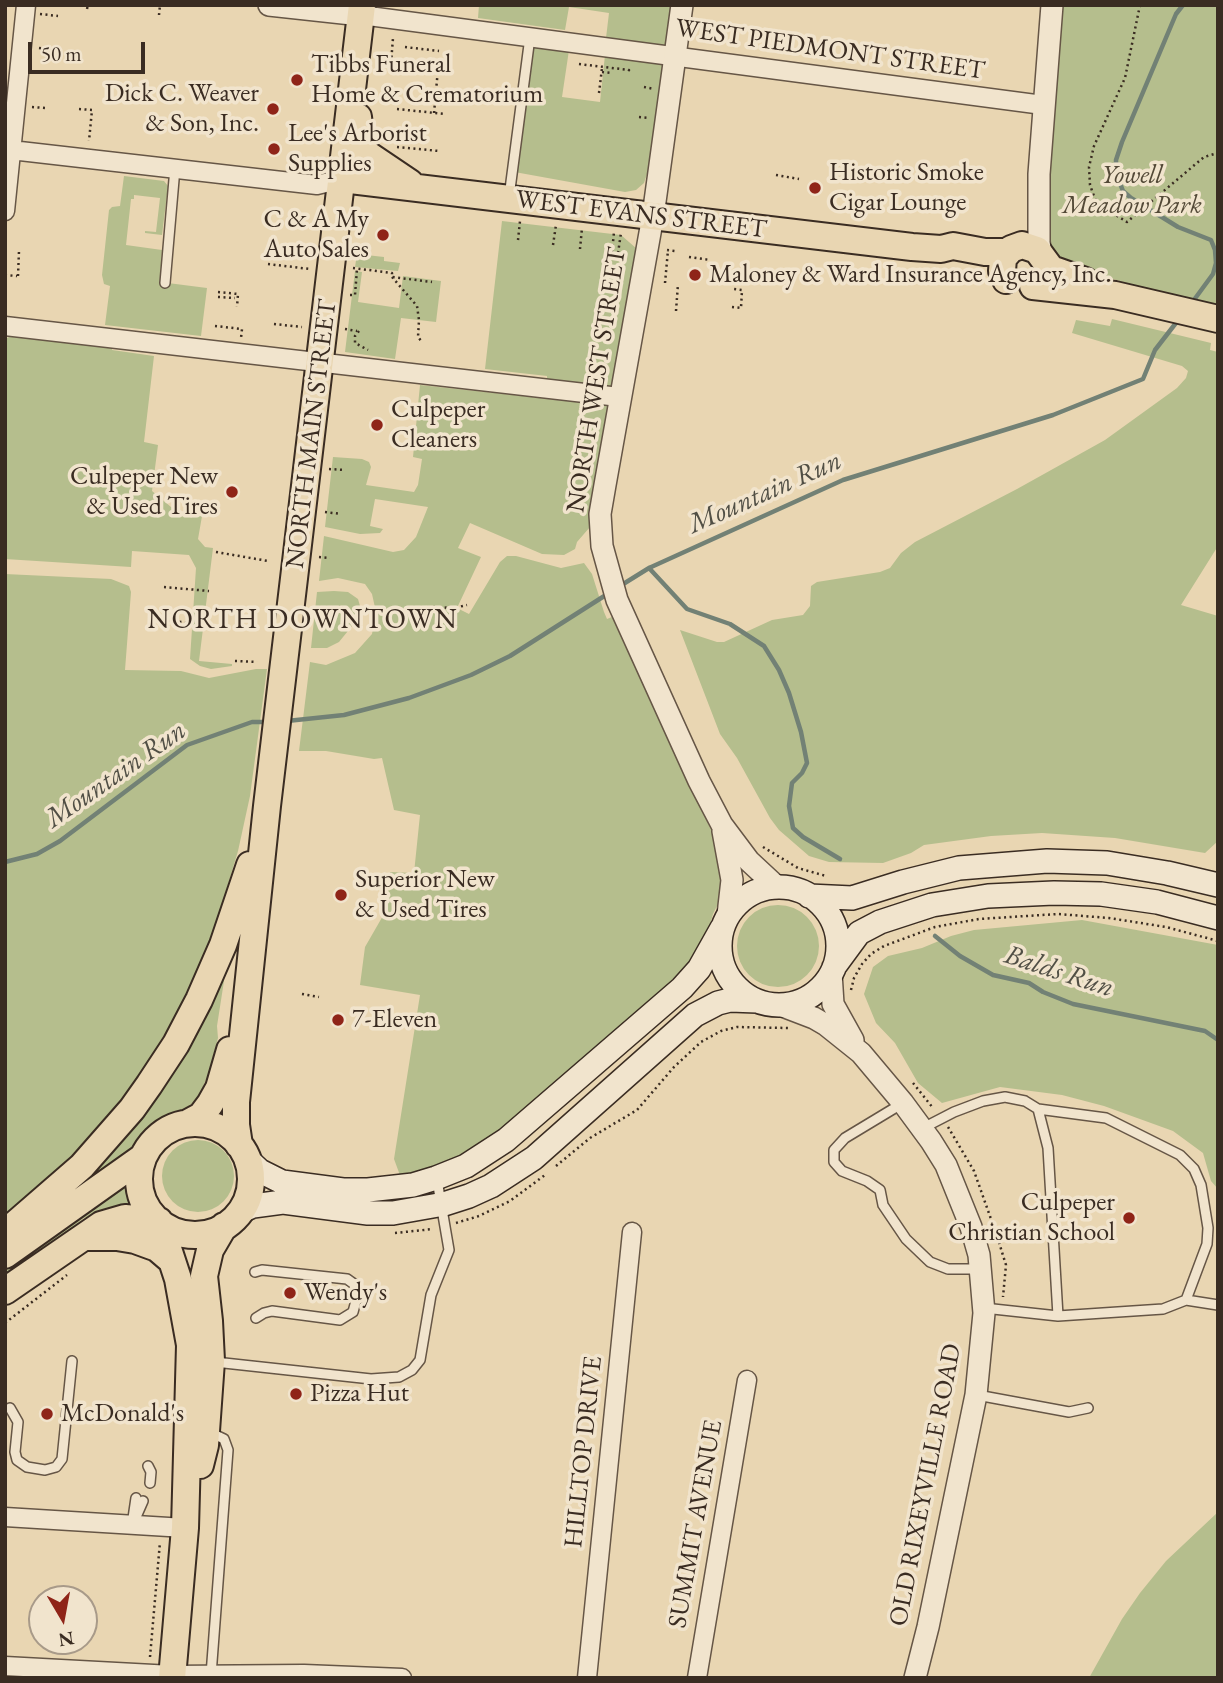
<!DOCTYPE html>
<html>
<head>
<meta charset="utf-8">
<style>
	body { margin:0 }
	#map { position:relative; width:1223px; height:1683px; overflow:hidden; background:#e9d6b2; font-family:"EB Garamond",serif }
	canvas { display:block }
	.frame { position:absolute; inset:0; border:7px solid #3a2c22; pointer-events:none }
	.north { position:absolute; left:28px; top:1585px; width:70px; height:70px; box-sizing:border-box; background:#f1e4cd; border:2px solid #a89a89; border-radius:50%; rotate:170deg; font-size:19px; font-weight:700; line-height:28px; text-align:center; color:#3a2c22 }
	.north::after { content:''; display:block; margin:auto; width:24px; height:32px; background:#8f2418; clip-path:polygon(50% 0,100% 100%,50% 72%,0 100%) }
	.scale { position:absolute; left:28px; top:42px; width:117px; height:32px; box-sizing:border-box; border:4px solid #3a2c22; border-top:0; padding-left:9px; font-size:21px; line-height:24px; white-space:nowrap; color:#3a2c22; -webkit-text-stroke:5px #f1e4cd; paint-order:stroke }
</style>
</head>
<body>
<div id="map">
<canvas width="1223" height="1683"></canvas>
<div class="frame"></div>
<div class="north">N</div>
<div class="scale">50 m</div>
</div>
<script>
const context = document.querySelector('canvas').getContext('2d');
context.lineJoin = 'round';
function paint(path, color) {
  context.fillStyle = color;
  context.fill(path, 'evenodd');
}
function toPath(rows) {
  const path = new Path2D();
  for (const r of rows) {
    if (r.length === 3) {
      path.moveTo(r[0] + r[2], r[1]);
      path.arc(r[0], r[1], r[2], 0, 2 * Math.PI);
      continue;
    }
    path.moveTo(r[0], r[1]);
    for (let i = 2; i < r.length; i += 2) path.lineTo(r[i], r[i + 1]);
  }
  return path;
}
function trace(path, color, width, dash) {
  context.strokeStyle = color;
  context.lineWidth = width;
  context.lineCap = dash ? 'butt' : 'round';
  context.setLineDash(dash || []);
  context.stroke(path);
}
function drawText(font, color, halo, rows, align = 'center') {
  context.font = font + ' "EB Garamond",serif';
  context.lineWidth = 7;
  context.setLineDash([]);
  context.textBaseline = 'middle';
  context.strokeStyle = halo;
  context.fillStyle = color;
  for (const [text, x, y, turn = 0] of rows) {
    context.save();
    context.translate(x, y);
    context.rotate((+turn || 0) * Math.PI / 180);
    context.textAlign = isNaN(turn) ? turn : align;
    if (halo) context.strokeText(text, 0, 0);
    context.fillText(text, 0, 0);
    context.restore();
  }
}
paint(toPath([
	[479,5,673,5,668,46,606,38,609,13,569,7,565,30,478,18],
	[1063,5,1218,5,1218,307,1149,290,1061,263,1042,244],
	[525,45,569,50,562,97,600,102,605,55,666,62,648,171,644,183,636,190,625,192,509,171],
	[124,176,164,181,168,186,162,235,145,233,145,231,156,232,160,198,134,195,134,199,131,199,126,245,162,250,160,282,207,288,201,336,105,325,110,286,104,284,102,275,109,210,112,207,120,206],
	[502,221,621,235,637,249,615,388,547,380,547,376,485,369],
	[357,254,384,257,384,261,400,263,398,271,355,267],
	[355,271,362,272,358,302,399,308,403,276,441,281,436,322,401,318,395,359,345,352],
	[1112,319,1211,343,1210,350,1218,352,1218,546,1181,605,1218,616,1218,841,1205,853,1115,838,1042,833,991,836,924,845,911,853,883,863,829,862,809,856,779,830,770,818,737,758,720,734,680,630,717,642,724,642,772,620,803,615,810,606,811,586,817,582,880,572,890,568,901,553,915,542,1017,489,1105,440,1177,388,1186,378,1188,371,1182,366,1072,333,1076,320,1110,326],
	[11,336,112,347,112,350,154,356,144,442,158,445,152,491,171,507,190,515,202,516,198,539,205,547,213,548,199,661,232,664,232,666,211,669,200,666,190,659,196,568,189,555,132,551,131,567,5,559,5,339],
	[420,385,606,405,607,403,611,407,591,513,590,527,577,542,575,549,564,555,542,554,470,523,458,548,481,557,457,608,469,614,500,562,507,556,516,556,561,568,584,563,592,574,604,612,607,619,612,617,712,832,724,866,722,896,713,914,707,935,683,975,495,1136,460,1159,401,1178,394,1159,420,995,360,985,365,947,384,914,390,872,414,873,420,815,394,810,382,758,374,759,326,751,299,751,310,662,326,665,355,653,372,634,376,612,372,594,365,584,338,578,319,581,324,536,393,552,404,550,416,537,428,507,375,499,370,526,383,529,380,533,360,534,325,527,333,457,362,459,369,462,371,467,366,485,414,492,418,485,422,459,413,457],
	[5,574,111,579,129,586,131,592,125,670,181,671,209,678,256,669,267,669,250,796,238,851,212,938,181,1007,140,1075,103,1124,48,1182,5,1220],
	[334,591,348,592,358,599,360,606,356,621,339,642,327,648,311,648,317,592],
	[778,946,41],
	[1082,920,1218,945,1218,1189,1211,1181,1203,1153,1173,1131,1104,1106,1062,1095,1000,1087,942,1103,918,1083,895,1043,876,1023,864,994,873,967,888,956,922,948,951,936,974,930],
	[221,979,224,981,217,1026,218,1038,208,1075,198,1098,188,1107,154,1125,125,1162,49,1216],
	[198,1176,36],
	[128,1181,134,1204,114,1206,84,1218,5,1280,5,1260],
	[1218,1512,1218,1678,1089,1678,1122,1619,1140,1593,1166,1561]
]), '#b5be8d');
trace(toPath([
	[1183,5,1176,14,1122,142,1116,160,1116,173,1123,191,1131,198,1178,227,1211,240,1215,250,1216,263,1213,274,1191,304],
	[649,568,687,609,730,624,764,646,779,670,789,693,801,732,807,763,802,773,792,783,789,806,793,828,803,837,840,859],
	[620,586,649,568,843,480,1053,415,1143,379,1155,350,1179,319],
	[287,721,344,715,409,698,471,675,510,656,609,593],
	[5,862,37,854,60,841,187,745,252,722,268,722],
	[935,936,960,956,993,975,1029,983,1043,992,1073,1004,1205,1031,1218,1040]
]), '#728175', 4.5);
const service = toPath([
	[509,197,530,37],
	[165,283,175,168],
	[903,1103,845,1138,834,1150,834,1162,842,1171,867,1181,880,1190,883,1205,906,1239,930,1262,948,1269,981,1269],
	[923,1128,954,1112,983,1101,1005,1097,1025,1101,1038,1109,1106,1118,1180,1155,1194,1169,1201,1185,1208,1228,1207,1244,1186,1300,1163,1309,1058,1316,1048,1148,1038,1109],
	[255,1272,262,1270,347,1279,354,1284,357,1297,353,1312,340,1320,272,1311,264,1313,256,1318],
	[1186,1300,1218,1305],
	[984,1308,1058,1316],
	[215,1362,371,1379,399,1377,412,1370,420,1360,431,1295,449,1250,437,1180],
	[977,1395,1069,1412,1088,1408],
	[10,1408,18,1422,15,1452,17,1460,27,1467,45,1470,56,1467,62,1459,72,1361],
	[209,1432,224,1439,228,1450,211,1675],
	[148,1466,151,1472,150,1483],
	[136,1517,143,1501],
	[132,1525,136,1498]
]);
const minor = toPath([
	[361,15,1043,105],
	[11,150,317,185,342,179],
	[5,211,26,5],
	[5,326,619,397],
	[5,1517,185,1528],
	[5,1666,172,1675,304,1674,402,1678],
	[587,1678,632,1232],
	[697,1678,747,1380]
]);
const tertiary = toPath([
	[269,5,361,15],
	[682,5,653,216,605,485,600,514,602,546,617,600,699,781,722,825,749,861,777,887],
	[1041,255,1039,242,1039,174,1052,5],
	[723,831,732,880,728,915],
	[831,973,833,1004,853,1040],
	[780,1005,814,1018,826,1025,861,1053,903,1103,931,1141,946,1165,971,1227,979,1255,984,1313,976,1395,928,1627,915,1678]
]);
const secondary = toPath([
	[779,946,59],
	[809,896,852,898,903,882,959,868,1047,861,1107,863,1167,873,1218,885],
	[834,967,859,933,880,922,932,905,988,896,1054,893,1101,894,1157,902,1218,918],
	[246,1158,260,1171,282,1182,343,1190,368,1190,413,1185,436,1178,466,1166,506,1140,682,988,699,969,722,928],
	[239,1212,253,1206,283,1202,368,1213,393,1213,444,1204,469,1196,491,1186,534,1158,695,1015,718,1003,730,1000,757,1001]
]);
const primary = toPath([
	[358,117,361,143,367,154,410,183],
	[342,179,912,247,941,249,953,246,985,252,1008,252],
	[1006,280,1002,271,1003,258,1011,249,1022,245,1037,250,1051,269,1085,281],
	[1033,286,1115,295,1218,319],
	[188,1123,201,1116,210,1104,219,1088,230,1050],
	[195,1179,56],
	[239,1145,236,1125,236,1102,267,806,362,5],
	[159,1221,178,1279,190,1345,185,1528,172,1678],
	[5,1233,82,1166,132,1109,149,1085,176,1044,199,1000,223,945,250,865],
	[86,1237,117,1237,135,1240,157,1248,171,1260],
	[5,1255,143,1157],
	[5,1291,101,1225,125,1218,159,1221],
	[200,1465,205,1445,211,1361,209,1321,204,1276,210,1250,224,1226]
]);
trace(service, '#665646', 12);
trace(minor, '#665646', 21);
trace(tertiary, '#665646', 24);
trace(secondary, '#3a2c22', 26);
trace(primary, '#3a2c22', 30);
trace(toPath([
	[1140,5,1125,78,1094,146,1089,167,1090,185,1095,199,1106,209,1127,222,1204,157,1218,153],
	[87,9,88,5],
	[40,14,58,16],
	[159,15,160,5],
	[405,47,439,51],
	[39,48,53,50],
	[391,63,393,38],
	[579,64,629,70,628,74],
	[602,72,611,73],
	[644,87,654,89],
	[599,93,602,68],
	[32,107,46,108],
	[79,109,92,110,89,141],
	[397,109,445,114],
	[434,113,438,69],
	[639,117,649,118],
	[397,147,439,151],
	[776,175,799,179],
	[518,240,520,221],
	[553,245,556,225],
	[580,249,582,228],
	[667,250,675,251,675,253],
	[612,252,614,232],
	[618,253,621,233],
	[689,257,710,260],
	[268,264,310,269],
	[353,268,392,273,392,277,432,282],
	[5,275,17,276],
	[18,276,19,251],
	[392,277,417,306,419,320,418,337,422,342],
	[665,283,668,250],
	[218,292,238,294,237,307],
	[350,295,355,295,357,269],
	[218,297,235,298],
	[732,307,741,308,742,290,734,289],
	[676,311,678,284],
	[274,324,302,327],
	[215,326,242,329,241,338],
	[345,329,357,331],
	[359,331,355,336,355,343,368,350],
	[329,469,344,470],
	[325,512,341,514],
	[216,552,268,561],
	[319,557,330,558],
	[164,587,209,591],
	[429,609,431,607,454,608,467,605],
	[163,620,202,624],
	[235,661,257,662],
	[763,847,798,868,826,876],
	[851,990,854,978,862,964,871,954,884,946,935,927,979,919,1058,914,1109,918,1166,927,1218,941],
	[302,994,319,997],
	[913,1083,933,1108],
	[948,1127,974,1171,997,1236,1006,1265,1003,1297],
	[556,1166,590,1138,637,1110,674,1067,701,1042,721,1031,737,1027,788,1028],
	[456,1223,479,1216,510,1201,545,1175],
	[395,1233,433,1229],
	[5,1323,67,1275],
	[150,1657,160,1542]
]), '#3a2c22', 2.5, [2, 3.5]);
trace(service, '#f1e4cd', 9);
trace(minor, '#f1e4cd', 18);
trace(tertiary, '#f1e4cd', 21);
trace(secondary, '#f1e4cd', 23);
trace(primary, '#e9d6b2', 26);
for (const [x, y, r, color] of [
	[297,80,7,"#8f2418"],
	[273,109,7,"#8f2418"],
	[274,149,7,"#8f2418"],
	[815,188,7,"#8f2418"],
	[383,235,7,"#8f2418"],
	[695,275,7,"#8f2418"],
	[377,425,7,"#8f2418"],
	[232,492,7,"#8f2418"],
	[341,895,7,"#8f2418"],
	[338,1020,7,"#8f2418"],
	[1129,1218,7,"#8f2418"],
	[290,1293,7,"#8f2418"],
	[296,1394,7,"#8f2418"],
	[47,1414,7,"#8f2418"]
]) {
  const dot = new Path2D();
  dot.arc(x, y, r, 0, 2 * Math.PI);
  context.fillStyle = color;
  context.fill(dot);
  trace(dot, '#f1e4cd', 2.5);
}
drawText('26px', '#3a2c22', '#f1e4cd', [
	["WEST PIEDMONT STREET",830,50,8],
	["WEST EVANS STREET",641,215,7],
	["NORTH WEST STREET",597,380,-81],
	["NORTH MAIN STREET",312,434,-83],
	["HILLTOP DRIVE",584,1452,-84],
	["OLD RIXEYVILLE ROAD",926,1485,-79],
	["SUMMIT AVENUE",696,1524,-80]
]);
drawText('26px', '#3a2c22', '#f1e4cd', [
	["Tibbs Funeral",311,65],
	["Home & Crematorium",311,95],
	["Dick C. Weaver",259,94,"right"],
	["& Son, Inc.",259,124,"right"],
	["Lee's Arborist",288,134],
	["Supplies",288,164],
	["Historic Smoke",829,173],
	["Cigar Lounge",829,203],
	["C & A My",369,220,"right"],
	["Auto Sales",369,250,"right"],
	["Maloney & Ward Insurance Agency, Inc.",709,275],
	["Culpeper",391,410],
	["Cleaners",391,440],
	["Culpeper New",218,477,"right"],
	["& Used Tires",218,507,"right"],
	["Superior New",355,880],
	["& Used Tires",355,910],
	["7-Eleven",352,1020],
	["Culpeper",1115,1203,"right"],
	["Christian School",1115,1233,"right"],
	["Wendy's",304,1293],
	["Pizza Hut",310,1394],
	["McDonald's",61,1414]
], 'left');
drawText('italic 26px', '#534937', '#f1e4cd', [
	["Yowell",1132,176],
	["Meadow Park",1132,206]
]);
drawText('italic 28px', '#514f45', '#f1e4cd', [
	["Mountain Run",765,493,-24],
	["Mountain Run",116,775,-35],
	["Balds Run",1059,972,18]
]);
context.letterSpacing = '2px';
drawText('28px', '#3a2c22', '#f1e4cd', [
	["NORTH DOWNTOWN",303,620]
]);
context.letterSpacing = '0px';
</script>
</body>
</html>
